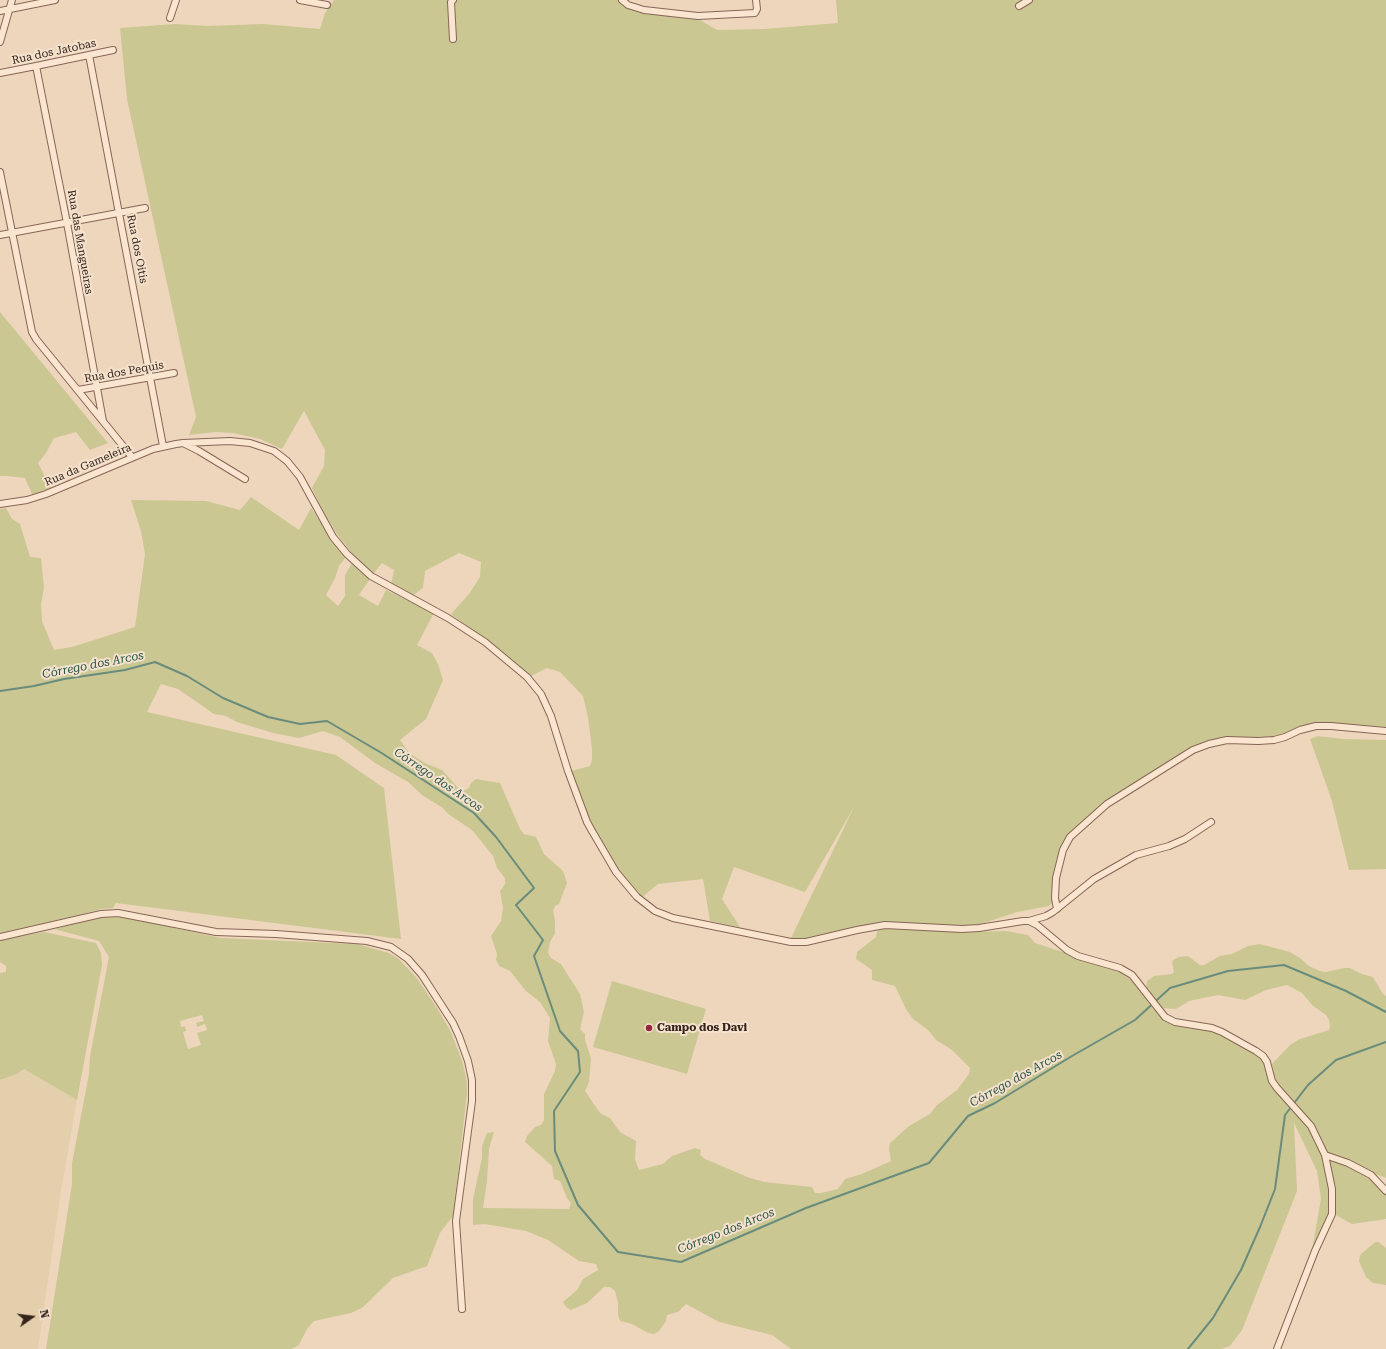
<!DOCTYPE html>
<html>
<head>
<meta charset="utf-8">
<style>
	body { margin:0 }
	#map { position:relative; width:1386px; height:1349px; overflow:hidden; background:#eed6bd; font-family:"Roboto Serif",serif }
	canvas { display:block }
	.north { position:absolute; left:12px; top:1297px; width:40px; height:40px; -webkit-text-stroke:3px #f5e2cd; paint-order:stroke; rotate:76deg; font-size:11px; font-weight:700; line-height:16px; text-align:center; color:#35231b }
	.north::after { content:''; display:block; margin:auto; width:14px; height:18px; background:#35231b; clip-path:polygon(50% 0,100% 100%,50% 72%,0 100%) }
</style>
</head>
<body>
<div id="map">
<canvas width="1386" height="1349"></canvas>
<div class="north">N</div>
</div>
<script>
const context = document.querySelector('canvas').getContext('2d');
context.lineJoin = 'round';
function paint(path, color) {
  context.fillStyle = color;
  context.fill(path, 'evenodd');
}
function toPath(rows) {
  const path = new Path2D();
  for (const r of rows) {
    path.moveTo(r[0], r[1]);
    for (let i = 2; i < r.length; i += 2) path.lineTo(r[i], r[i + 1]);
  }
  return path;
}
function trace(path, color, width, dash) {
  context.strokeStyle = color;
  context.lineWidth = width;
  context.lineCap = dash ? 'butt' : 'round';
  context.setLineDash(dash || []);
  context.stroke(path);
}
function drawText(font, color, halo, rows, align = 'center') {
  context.font = font + ' "Roboto Serif",serif';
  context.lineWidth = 4;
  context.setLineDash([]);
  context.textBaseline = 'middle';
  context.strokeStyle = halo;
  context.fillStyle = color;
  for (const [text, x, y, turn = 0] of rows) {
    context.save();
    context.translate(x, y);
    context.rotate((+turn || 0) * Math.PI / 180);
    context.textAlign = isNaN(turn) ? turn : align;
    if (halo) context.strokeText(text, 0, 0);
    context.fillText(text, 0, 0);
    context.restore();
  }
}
paint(toPath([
	[24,1069,77,1100,62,1185,38,1349,0,1349,0,1080,17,1074]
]), '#e3cfab');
paint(toPath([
	[334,0,624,0,628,5,690,14,717,30,765,29,838,23,836,0,1386,0,1386,727,1336,723,1313,724,1281,736,1260,739,1227,738,1209,741,1189,749,1114,796,1102,804,1069,834,1060,850,1057,860,1052,903,1049,906,1017,912,975,926,885,923,807,939,791,938,854,807,805,892,734,867,722,899,740,927,710,921,703,879,658,884,641,898,619,871,590,821,571,771,590,766,592,760,592,749,588,717,583,696,560,672,547,668,531,676,451,614,469,594,480,577,481,562,459,553,425,571,423,588,412,596,391,585,394,570,382,563,373,574,351,552,337,534,324,513,312,488,324,466,325,450,304,411,282,449,260,439,233,433,215,432,189,435,196,417,127,99,120,28,175,24,208,26,263,24,320,29,325,13],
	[0,312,108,443,90,450,76,432,54,438,46,453,38,463,51,488,32,494,25,478,6,476,0,476],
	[251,497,299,530,311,508,331,538,346,557,339,566,335,578,326,595,338,606,345,596,345,575,352,563,370,579,359,595,378,606,386,590,434,613,417,645,432,653,438,664,443,680,426,719,400,740,409,753,425,763,442,770,458,788,463,791,469,788,471,783,476,779,500,783,520,829,524,834,536,837,544,854,563,871,567,883,559,904,555,906,553,911,555,920,555,933,550,942,548,953,551,958,561,964,580,994,584,1012,580,1029,585,1034,585,1040,591,1058,589,1082,585,1091,600,1113,610,1118,620,1132,636,1141,635,1159,639,1170,663,1164,672,1156,695,1148,701,1150,700,1155,705,1159,750,1178,764,1182,812,1187,815,1193,821,1193,838,1189,845,1179,862,1174,891,1161,889,1149,890,1143,909,1126,930,1114,937,1105,957,1090,969,1074,970,1068,952,1050,936,1040,928,1030,913,1019,906,1009,895,986,872,980,872,970,856,959,857,952,876,937,877,931,886,928,960,932,1006,931,1028,935,1035,943,1066,953,1077,959,1118,971,1133,981,1153,1009,1167,1021,1184,1026,1213,1032,1231,1039,1261,1056,1271,1084,1308,1127,1322,1154,1331,1189,1330,1214,1312,1250,1321,1199,1317,1171,1294,1123,1297,1191,1242,1330,1230,1346,1221,1349,791,1349,772,1335,719,1322,686,1304,678,1312,667,1315,666,1321,659,1331,654,1334,648,1333,632,1324,620,1321,618,1315,618,1303,615,1291,610,1287,604,1287,587,1303,571,1310,566,1307,563,1302,577,1290,583,1279,598,1270,596,1264,579,1261,548,1240,526,1231,485,1224,473,1225,473,1199,482,1158,482,1146,487,1133,494,1132,489,1149,487,1181,483,1208,569,1209,571,1203,567,1198,560,1181,554,1179,552,1166,525,1142,527,1136,535,1127,541,1125,544,1120,544,1094,555,1071,556,1064,548,1041,550,1018,540,1002,526,991,510,971,499,966,496,960,497,954,491,936,501,921,503,908,500,891,505,884,505,878,497,868,493,856,473,831,447,813,443,808,422,795,408,782,375,763,340,737,323,731,299,738,273,733,237,722,226,716,214,714,178,689,161,684,147,712,336,755,384,788,401,939,116,903,113,908,101,909,46,924,0,934,0,509,6,508,12,519,20,524,30,557,41,558,44,588,41,604,42,621,54,650,72,647,135,627,145,554,141,531,131,500,206,501,240,510],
	[1318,736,1343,739,1386,740,1386,869,1349,870,1332,801,1310,739],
	[115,915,221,938,357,944,389,953,399,959,416,977,435,1005,451,1032,462,1061,467,1082,467,1094,453,1216,440,1233,427,1266,393,1278,362,1308,351,1313,314,1321,307,1329,299,1345,292,1349,46,1349,72,1184,72,1163,89,1074,90,1056,109,957,99,941,54,929,103,916],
	[202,1015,204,1021,196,1023,197,1027,205,1024,207,1030,197,1033,201,1045,188,1049,183,1032,186,1031,185,1026,181,1027,180,1021],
	[44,932,96,943,101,953,102,965,77,1100,24,1069,17,1074,0,1080,0,973,6,972,6,966,0,962,0,940],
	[1260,944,1290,952,1300,958,1309,966,1320,971,1326,972,1344,968,1350,968,1362,974,1373,977,1383,994,1386,996,1386,1178,1326,1155,1312,1125,1275,1081,1272,1064,1290,1045,1300,1039,1329,1030,1330,1026,1329,1020,1326,1015,1312,1005,1302,993,1287,985,1266,990,1245,1000,1218,995,1189,1001,1176,1009,1160,1008,1146,988,1147,981,1154,976,1172,974,1174,972,1172,963,1173,960,1179,957,1188,956,1200,965,1204,965,1220,956,1232,954,1248,946],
	[612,981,706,1009,687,1074,593,1047],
	[1328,1158,1339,1160,1370,1179,1386,1195,1386,1219,1352,1224,1334,1214],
	[1375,1242,1378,1242,1386,1248,1386,1285,1373,1283,1366,1277,1359,1261,1360,1255]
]), '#cbc792');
trace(toPath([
	[0,691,34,686,64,679,125,670,155,662,187,676,223,698,268,717,300,724,327,721,380,752,474,813,496,837,534,888,516,905,543,940,534,956,560,1031,578,1051,580,1072,554,1111,555,1151,578,1205,618,1252,681,1262,806,1208,929,1163,968,1116,995,1103,1072,1056,1135,1020,1170,988,1228,971,1284,965,1346,991,1386,1012],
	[1188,1349,1213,1318,1241,1270,1260,1227,1275,1189,1285,1115,1308,1085,1336,1060,1386,1042]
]), '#698c7d', 2);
const minor = toPath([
	[300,0,327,5],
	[453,0,451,2,453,39],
	[622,0,628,5,644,10,698,16,755,13,757,9,756,0],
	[1019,6,1029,0],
	[0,11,55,0],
	[170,18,176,0],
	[0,42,12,0],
	[89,55,163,446],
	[36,66,67,223,103,421],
	[0,73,36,66,113,50],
	[0,172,32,332,36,339,132,457],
	[0,235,145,208],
	[78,390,174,373],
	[183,443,230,441,250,443,274,451,287,461,300,477,333,537,347,554,371,576,448,618,485,642,527,677,541,694,551,716,568,771,587,822,592,831,616,872,637,897,655,911,673,918,791,942,806,942,857,930,885,925,962,929,979,928,1023,921,1029,921,1037,925,1067,950,1078,956,1120,968,1132,975,1165,1017,1175,1022,1212,1028,1222,1032,1256,1051,1263,1056,1267,1062,1272,1081,1277,1088,1311,1126,1325,1155,1348,1163,1371,1175,1386,1191],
	[0,504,27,500,46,494,153,449,176,444,183,443,199,451,245,479],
	[1057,909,1055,898,1056,878,1063,850,1070,837,1107,804,1193,750,1209,744,1227,740,1258,741,1274,740,1285,737,1300,730,1316,726,1331,726,1386,731],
	[1029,921,1046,916,1053,912,1094,879,1136,855,1169,846,1185,839,1211,822],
	[0,937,101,914,118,913,216,932,276,934,367,941,391,947,408,959,422,975,453,1023,459,1036,468,1061,472,1080,472,1101,456,1221,462,1309],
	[1277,1349,1315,1251,1332,1214,1332,1189,1325,1155]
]);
trace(minor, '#866656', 8);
trace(minor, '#f9e5d0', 6);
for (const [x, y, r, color] of [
	[649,1028,4,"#95263d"]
]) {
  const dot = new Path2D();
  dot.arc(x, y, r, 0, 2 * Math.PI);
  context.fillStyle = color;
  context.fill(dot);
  trace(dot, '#f5e2cd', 1.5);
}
drawText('11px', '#35231b', '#f5e2cd', [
	["Rua dos Jatobas",54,52,-12],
	["Rua das Mangueiras",80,242,80],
	["Rua dos Oitis",137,249,79],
	["Rua dos Pequis",124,372,-10],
	["Rua da Gameleira",88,465,-23]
]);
drawText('bold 11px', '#35231b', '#f5e2cd', [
	["Campo dos Davi",657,1028]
], 'left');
drawText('italic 12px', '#2a554a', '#f5e2cd', [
	["Córrego dos Arcos",93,665,-11],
	["Córrego dos Arcos",438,780,34],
	["Córrego dos Arcos",1016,1079,-29],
	["Córrego dos Arcos",726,1231,-22]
]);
</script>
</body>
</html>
